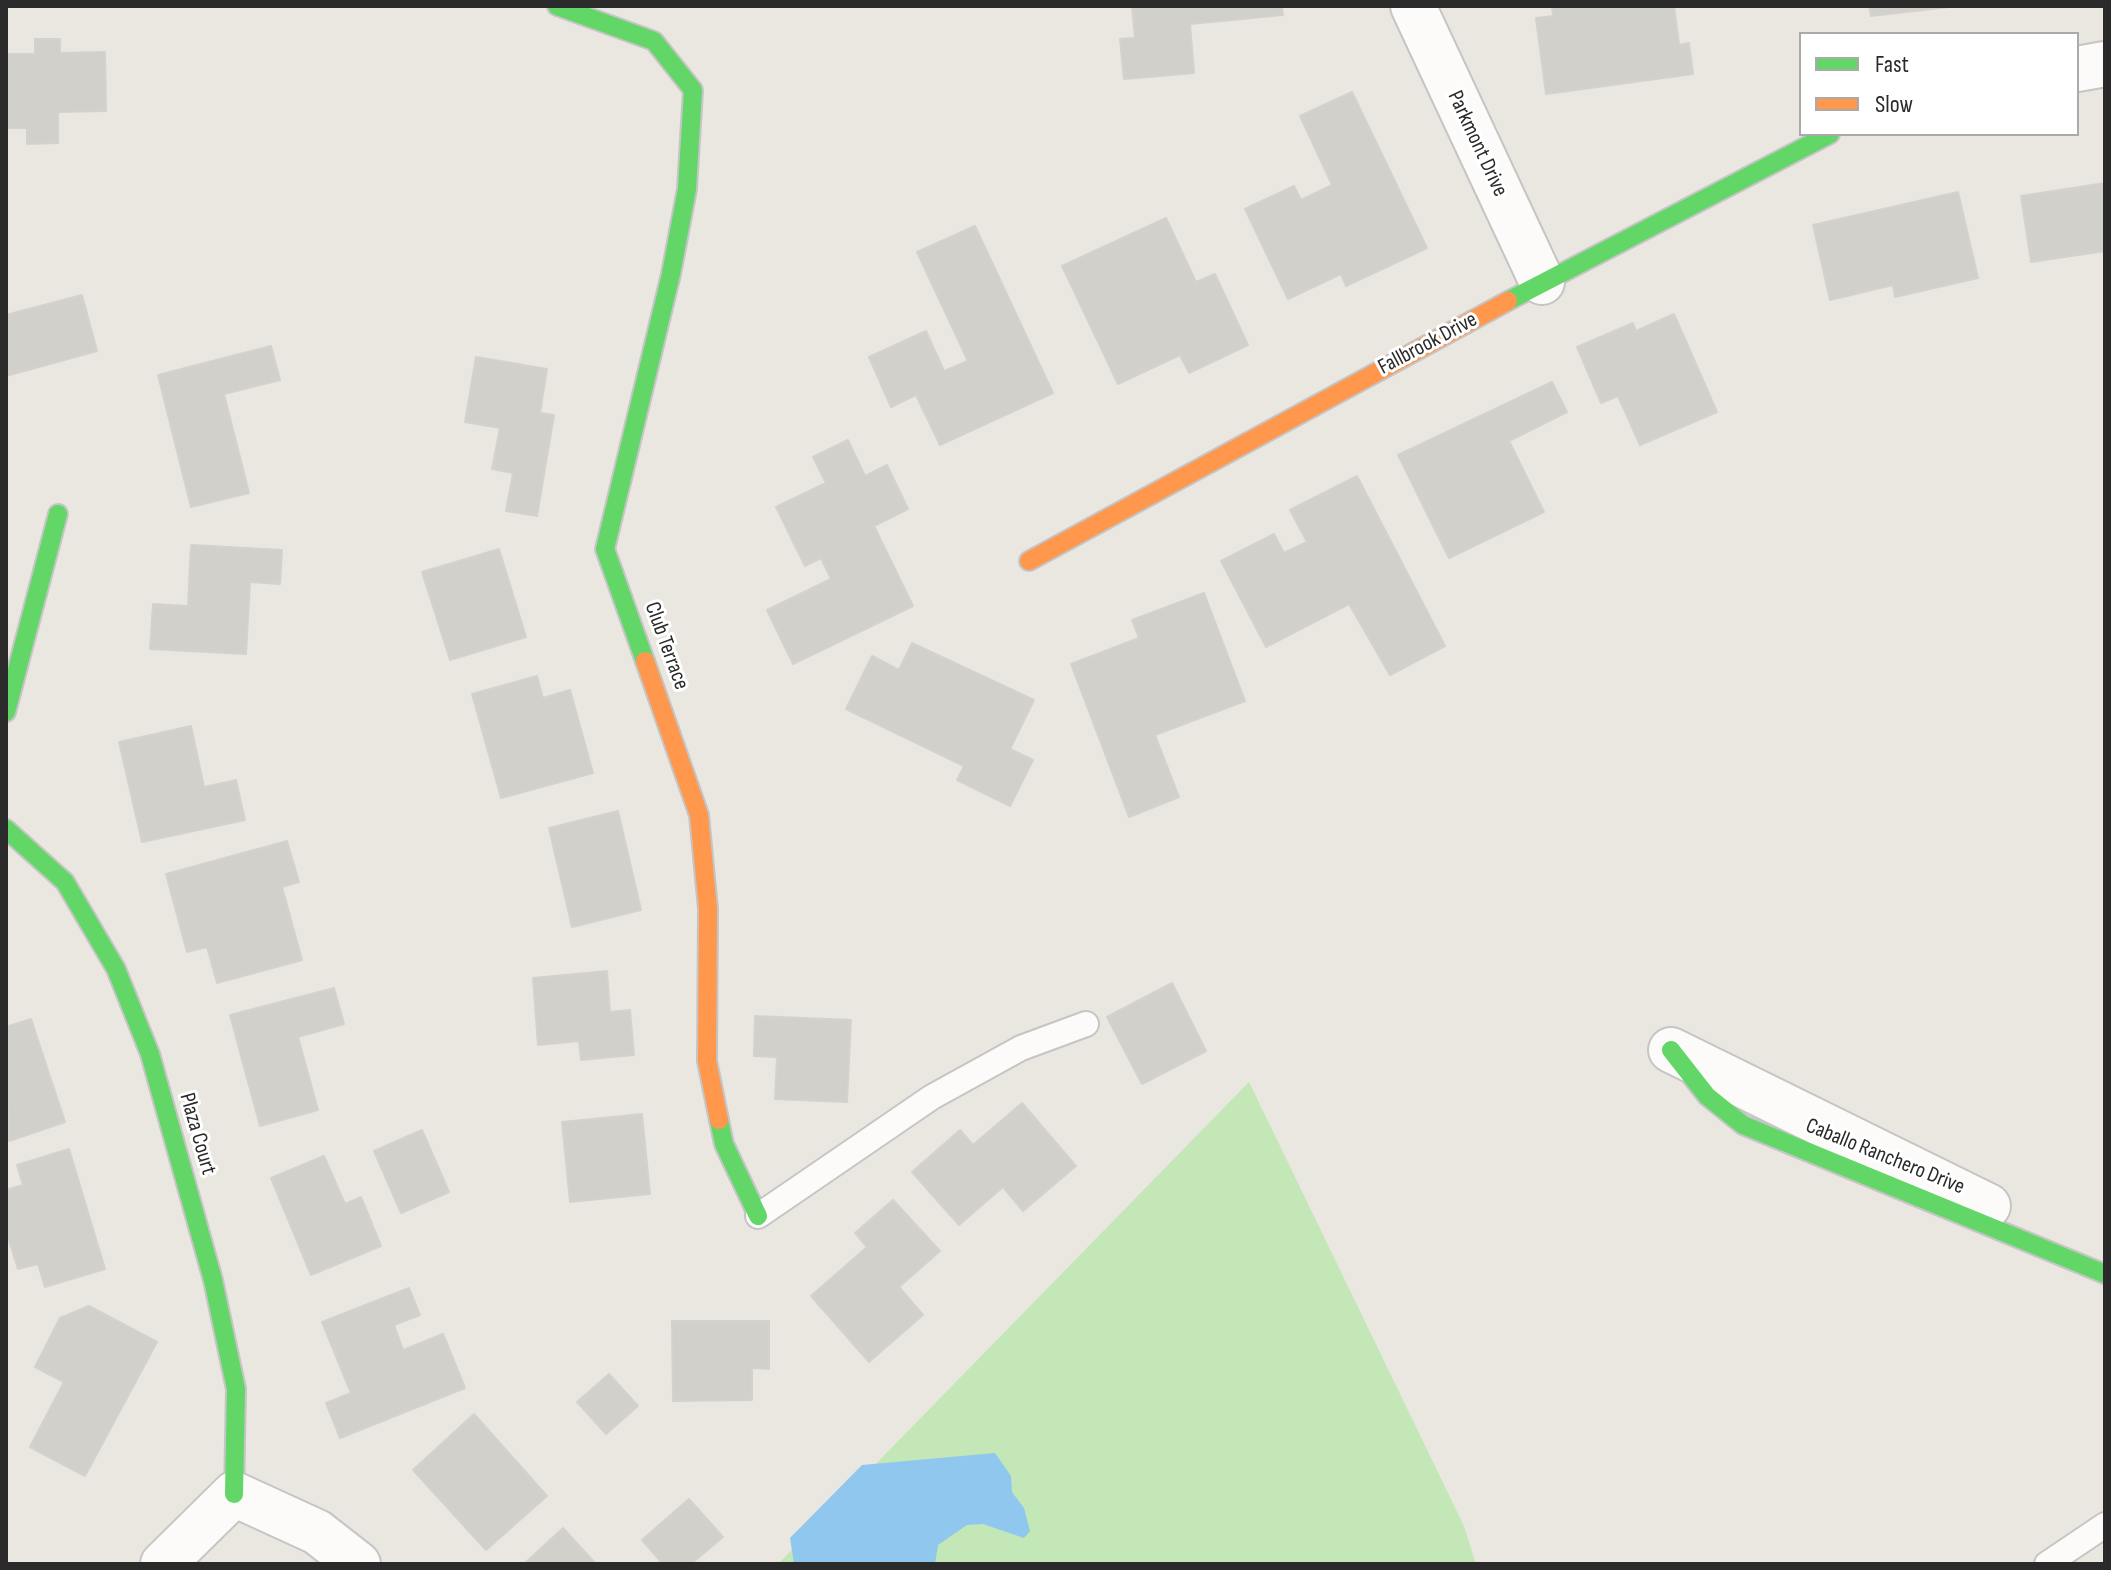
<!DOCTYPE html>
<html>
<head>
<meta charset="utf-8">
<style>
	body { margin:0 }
	#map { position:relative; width:2111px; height:1570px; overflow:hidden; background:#e9e7e0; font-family:"Sofia Sans Condensed",sans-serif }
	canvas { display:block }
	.frame { position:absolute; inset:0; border:8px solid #2a2a2a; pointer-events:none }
	.legend { position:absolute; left:1799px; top:32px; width:280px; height:104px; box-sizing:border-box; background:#fff; border:2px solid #aaa; margin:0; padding:10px 14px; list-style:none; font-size:24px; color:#2a2a2a }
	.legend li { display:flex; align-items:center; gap:16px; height:40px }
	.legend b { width:40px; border:2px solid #aaa }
</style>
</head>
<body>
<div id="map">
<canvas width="2111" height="1570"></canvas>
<div class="frame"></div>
<ul class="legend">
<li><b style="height:10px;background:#63d668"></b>Fast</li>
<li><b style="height:10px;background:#ff974d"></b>Slow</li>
</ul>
</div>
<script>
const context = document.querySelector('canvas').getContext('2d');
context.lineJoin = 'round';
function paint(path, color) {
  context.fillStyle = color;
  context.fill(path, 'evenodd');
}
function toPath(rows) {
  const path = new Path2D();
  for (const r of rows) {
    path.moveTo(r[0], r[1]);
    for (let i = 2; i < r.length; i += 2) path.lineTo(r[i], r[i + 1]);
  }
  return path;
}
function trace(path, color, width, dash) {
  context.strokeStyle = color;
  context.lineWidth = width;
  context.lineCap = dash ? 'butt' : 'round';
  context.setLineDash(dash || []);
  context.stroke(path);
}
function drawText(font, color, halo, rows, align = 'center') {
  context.font = font + ' "Sofia Sans Condensed",sans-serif';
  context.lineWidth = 6;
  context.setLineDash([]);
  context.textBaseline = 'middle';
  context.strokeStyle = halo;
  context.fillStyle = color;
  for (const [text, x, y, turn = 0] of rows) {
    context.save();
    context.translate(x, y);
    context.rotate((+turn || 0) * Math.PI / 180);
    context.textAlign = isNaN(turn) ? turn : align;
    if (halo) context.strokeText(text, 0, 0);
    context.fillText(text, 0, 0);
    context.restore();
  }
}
paint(toPath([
	[1249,1082,1464,1526,1476,1564,778,1564]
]), '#c3e7b7');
paint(toPath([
	[995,1453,1011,1476,1012,1492,1024,1508,1030,1531,1024,1538,983,1524,967,1525,938,1545,935,1564,794,1564,790,1538,862,1465]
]), '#8fc7ef');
const building = toPath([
	[1132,6,1282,6,1283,15,1190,24,1194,73,1124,79,1120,39,1135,38,1132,6],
	[1552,6,1674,6,1679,45,1689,43,1693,74,1546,94,1536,18,1553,16,1552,6],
	[1869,6,1950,6,1950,7,1871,16,1869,6],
	[35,39,60,39,60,53,105,52,106,111,58,112,58,143,27,144,27,128,6,128,6,54,35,54,35,39],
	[1352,92,1427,248,1346,286,1341,274,1288,299,1245,209,1294,186,1301,200,1332,185,1300,116,1352,92],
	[2105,183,2105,251,2031,262,2021,196,2105,183],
	[1958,192,1978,278,1895,297,1893,285,1830,300,1813,225,1958,192],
	[1166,218,1196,282,1215,274,1248,345,1189,373,1180,355,1118,384,1062,266,1166,218],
	[975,226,1053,393,940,445,916,395,891,407,869,357,926,331,944,371,968,361,917,252,975,226],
	[82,295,97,351,6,376,6,315,82,295],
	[1674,314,1717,412,1640,445,1618,396,1601,403,1577,347,1633,323,1636,331,1674,314],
	[271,346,280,380,224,394,249,493,191,507,158,375,271,346],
	[476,357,547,369,540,413,554,415,537,516,506,511,513,473,492,469,500,428,465,422,476,357],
	[1552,382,1567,412,1509,441,1544,512,1449,558,1398,455,1552,382],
	[848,440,865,476,887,465,908,509,874,526,913,606,793,664,767,610,831,579,821,558,805,566,776,507,826,483,813,457,848,440],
	[1357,476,1445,646,1390,675,1349,604,1266,647,1221,561,1274,534,1284,553,1307,542,1290,510,1357,476],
	[191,545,282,550,280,584,250,582,246,654,150,649,153,604,188,606,191,545],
	[499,549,526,637,450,660,422,572,499,549],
	[1204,593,1245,701,1155,735,1179,797,1129,817,1071,664,1139,638,1132,620,1204,593],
	[912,643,1034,700,1010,749,1033,760,1010,806,957,780,964,766,846,709,872,656,899,670,912,643],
	[537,676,543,698,570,690,593,773,501,798,472,694,537,676],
	[191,726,204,787,236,780,245,820,142,842,119,742,191,726],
	[618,811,641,910,572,927,549,828,618,811],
	[287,841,299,882,282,887,302,960,217,983,207,947,187,952,166,874,287,841],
	[607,971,610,1012,630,1010,634,1055,581,1060,579,1041,538,1045,533,978,607,971],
	[1172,983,1206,1051,1142,1084,1107,1017,1172,983],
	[334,988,344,1024,298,1037,318,1110,260,1126,230,1015,334,988],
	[755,1016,851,1020,847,1102,775,1099,777,1057,754,1056,755,1016],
	[31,1019,65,1122,9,1141,6,1027,31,1019],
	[1022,1103,1076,1166,1023,1211,1003,1187,959,1225,912,1172,960,1130,973,1145,1022,1103],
	[642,1114,650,1194,570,1202,562,1122,642,1114],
	[422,1130,449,1192,401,1213,374,1151,422,1130],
	[69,1149,105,1269,45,1287,38,1264,18,1269,6,1231,6,1190,23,1185,17,1165,69,1149],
	[324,1156,345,1204,361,1197,381,1246,311,1275,271,1178,324,1156],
	[893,1200,940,1251,899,1287,923,1315,869,1362,811,1296,867,1247,855,1233,893,1200],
	[409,1288,420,1315,394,1325,403,1350,443,1334,465,1388,340,1438,326,1403,351,1393,322,1322,409,1288],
	[89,1306,157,1342,85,1476,30,1447,64,1382,35,1367,60,1318,89,1306],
	[672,1321,769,1321,769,1369,752,1368,752,1400,673,1401,672,1321],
	[609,1374,638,1406,606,1434,577,1402,609,1374],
	[474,1414,547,1496,486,1550,413,1470,474,1414],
	[689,1499,723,1537,691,1564,663,1564,642,1540,689,1499],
	[563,1528,596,1564,524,1564,563,1528]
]);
paint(building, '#d1d0cb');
trace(building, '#d4d2cc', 2);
const lane = toPath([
	[758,1216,932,1097,1021,1048,1086,1024],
	[2047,1564,2105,1525]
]);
const street = toPath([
	[1413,6,1542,282],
	[2077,69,2105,64],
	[1671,1050,1988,1206],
	[163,1564,234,1494,317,1532,358,1564]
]);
const fast = toPath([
	[557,6,654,41,693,90,687,189,671,274,605,549,645,661],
	[1508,301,1830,134],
	[6,712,58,514],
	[6,829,65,882,116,969,150,1054,213,1280,236,1389,234,1494],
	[1671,1050,1707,1096,1743,1125,2105,1274],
	[719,1120,724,1144,758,1216]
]);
const slow = toPath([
	[1029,561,1508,301],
	[645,661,699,815,708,909,707,1061,719,1120]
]);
trace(lane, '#c6c5c6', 28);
trace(street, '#c6c5c6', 48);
trace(fast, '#c6c5c6', 22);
trace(slow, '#c6c5c6', 22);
trace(lane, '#fcfbfa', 24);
trace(street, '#fcfbfa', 44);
trace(fast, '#63d668', 18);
trace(slow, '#ff974d', 18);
drawText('22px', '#2a2a2a', '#fff', [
	["Parkmont Drive",1477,144,65],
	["Fallbrook Drive",1428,344,-28],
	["Club Terrace",666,646,70],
	["Plaza Court",197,1134,74],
	["Caballo Ranchero Drive",1885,1157,22]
]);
</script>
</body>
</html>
